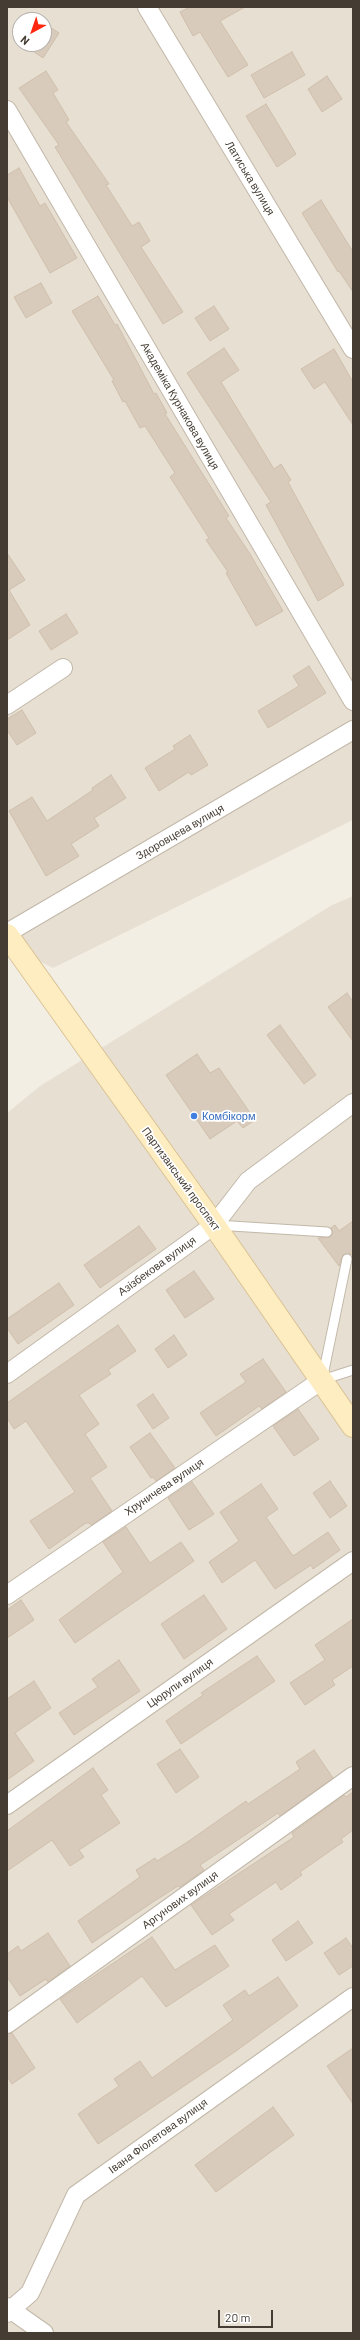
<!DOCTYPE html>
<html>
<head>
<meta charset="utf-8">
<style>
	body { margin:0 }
	#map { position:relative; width:360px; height:2340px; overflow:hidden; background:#f3eee4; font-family:Barlow,sans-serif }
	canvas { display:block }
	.frame { position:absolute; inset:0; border:8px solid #453d34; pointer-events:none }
	.north { position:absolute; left:12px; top:12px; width:40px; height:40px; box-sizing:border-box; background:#fff; border:1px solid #b5b1ae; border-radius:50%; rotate:220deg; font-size:11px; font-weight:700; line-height:16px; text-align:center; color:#453d34 }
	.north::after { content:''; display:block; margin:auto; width:14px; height:18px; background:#ff270f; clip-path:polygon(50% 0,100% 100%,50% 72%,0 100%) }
	.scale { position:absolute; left:218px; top:2310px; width:55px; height:18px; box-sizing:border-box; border:2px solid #453d34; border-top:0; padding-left:5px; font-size:12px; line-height:14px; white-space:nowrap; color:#453d34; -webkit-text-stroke:3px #fff; paint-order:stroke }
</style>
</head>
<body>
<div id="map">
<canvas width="360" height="2340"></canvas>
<div class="frame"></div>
<div class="north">N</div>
<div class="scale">20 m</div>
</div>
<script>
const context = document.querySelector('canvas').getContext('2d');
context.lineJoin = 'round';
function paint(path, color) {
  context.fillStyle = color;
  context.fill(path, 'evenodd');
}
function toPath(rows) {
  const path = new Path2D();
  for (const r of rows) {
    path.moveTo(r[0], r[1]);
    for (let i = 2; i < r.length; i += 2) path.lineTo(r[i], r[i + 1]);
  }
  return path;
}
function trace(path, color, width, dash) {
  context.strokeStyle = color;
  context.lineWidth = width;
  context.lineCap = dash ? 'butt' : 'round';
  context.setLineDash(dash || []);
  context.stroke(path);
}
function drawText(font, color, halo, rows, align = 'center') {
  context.font = font + ' Barlow,sans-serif';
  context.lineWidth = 3.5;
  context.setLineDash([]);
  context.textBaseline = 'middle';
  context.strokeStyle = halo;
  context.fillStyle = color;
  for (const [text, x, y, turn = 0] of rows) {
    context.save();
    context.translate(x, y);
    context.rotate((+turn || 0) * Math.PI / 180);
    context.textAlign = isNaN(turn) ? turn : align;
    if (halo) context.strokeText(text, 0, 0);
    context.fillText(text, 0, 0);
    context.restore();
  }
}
paint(toPath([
	[7,7,353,7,353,820,53,968,7,945],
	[20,20,44,20,44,44,20,44],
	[353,896,353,2333,7,2333,7,1113,40,1086,332,905]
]), '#e7dfd2');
const building = toPath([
	[190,7,245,7,220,21,248,65,228,77,200,32,193,36,180,12,190,7],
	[44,23,59,33,43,58,24,45,44,44,44,23],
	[292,52,305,75,264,98,251,75,292,52],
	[46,71,58,90,53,93,69,120,66,122,109,184,106,185,132,226,139,222,150,241,141,247,183,312,163,324,55,147,59,145,19,88,46,71],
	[327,76,342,99,322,112,308,89,327,76],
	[266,104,296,154,277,167,246,116,266,104],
	[19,168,40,206,45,203,77,258,50,273,7,197,7,175,19,168],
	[321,200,353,252,353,292,339,271,338,272,302,213,321,200],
	[41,283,52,303,26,318,14,297,41,283],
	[98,296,115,325,117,324,154,394,156,393,167,413,165,414,229,516,226,518,250,554,283,611,256,626,226,573,228,572,206,540,209,538,170,477,175,473,145,426,140,428,125,401,123,402,112,381,114,380,72,311,98,296],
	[214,306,229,329,210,341,195,318,214,306],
	[224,348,239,370,221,382,274,469,281,464,291,480,288,482,344,585,318,601,266,505,271,502,187,373,224,348],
	[334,349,353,382,353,425,325,382,314,389,301,369,334,349],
	[7,553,25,580,9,590,30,625,7,640,7,553],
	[66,614,78,633,51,650,39,631,66,614],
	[309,666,326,693,268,728,258,711,299,686,293,676,309,666],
	[22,710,36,733,17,745,7,730,7,719,22,710],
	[190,735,208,765,191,775,189,772,159,791,145,768,175,749,173,746,190,735],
	[111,775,126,798,94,818,99,826,71,844,79,856,46,876,9,811,32,797,47,821,93,790,92,788,111,775],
	[347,993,353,1002,353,1041,328,1007,347,993],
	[280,1025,316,1075,304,1084,267,1035,280,1025],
	[197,1054,210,1073,219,1068,255,1120,243,1128,237,1121,210,1139,166,1075,197,1054],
	[353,1221,353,1255,348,1253,343,1255,339,1266,318,1238,330,1237,333,1233,331,1228,335,1225,339,1231,353,1221],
	[139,1226,156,1249,100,1288,84,1265,139,1226],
	[194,1271,214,1299,185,1318,166,1290,194,1271],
	[59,1283,74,1305,18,1344,7,1328,7,1319,59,1283],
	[118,1325,136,1351,108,1370,111,1374,79,1395,99,1424,85,1434,107,1467,90,1478,112,1511,91,1525,89,1523,86,1523,49,1549,30,1521,75,1492,26,1421,14,1429,7,1418,7,1403,118,1325],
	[174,1335,187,1355,168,1368,155,1349,174,1335],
	[263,1359,286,1392,262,1409,259,1406,216,1436,200,1413,246,1382,240,1374,263,1359],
	[153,1394,169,1418,153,1429,137,1405,153,1394],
	[298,1409,319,1439,294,1456,273,1426,298,1409],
	[150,1433,175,1468,156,1481,153,1477,151,1478,130,1447,150,1433],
	[330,1481,347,1506,330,1518,313,1493,330,1481],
	[192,1482,214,1514,189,1530,168,1498,192,1482],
	[261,1484,278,1509,266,1517,293,1556,328,1532,340,1550,313,1569,311,1565,275,1589,255,1560,222,1583,209,1562,239,1541,220,1512,261,1484],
	[126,1527,150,1563,181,1542,194,1561,75,1643,59,1620,123,1572,103,1542,126,1527],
	[204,1595,227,1629,184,1659,161,1624,204,1595],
	[21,1600,34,1620,7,1638,7,1610,21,1600],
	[353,1619,353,1666,332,1680,335,1685,305,1705,290,1683,325,1660,315,1645,353,1619],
	[257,1656,275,1681,181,1744,166,1721,203,1695,201,1693,257,1656],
	[119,1660,140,1691,74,1735,59,1713,98,1687,92,1679,119,1660],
	[34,1681,51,1708,15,1733,34,1761,7,1780,7,1699,34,1681],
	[180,1749,199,1777,176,1793,157,1764,180,1749],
	[314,1750,333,1778,280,1816,278,1813,200,1865,204,1870,180,1887,178,1886,156,1900,92,1943,78,1921,140,1877,136,1870,155,1858,157,1861,186,1843,246,1801,248,1804,300,1769,296,1762,314,1750],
	[93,1768,108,1790,101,1795,120,1823,79,1850,84,1857,70,1866,52,1840,7,1871,7,1831,93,1768],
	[353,1792,353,1830,341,1839,343,1842,300,1872,302,1875,281,1890,276,1882,229,1914,234,1920,212,1935,191,1905,294,1837,292,1833,344,1795,346,1797,353,1792],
	[298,1921,313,1943,286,1961,272,1940,298,1921],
	[48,1933,70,1966,48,1982,46,1979,20,1996,7,1977,7,1954,18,1946,21,1951,48,1933],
	[152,1937,175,1970,215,1945,229,1966,166,2007,142,1976,77,2023,60,1999,152,1937],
	[346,1938,353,1948,353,1966,339,1975,324,1953,346,1938],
	[278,1977,298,2006,236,2051,98,2144,78,2114,119,2086,114,2079,140,2061,152,2078,233,2020,223,2005,245,1990,249,1996,278,1977],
	[12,2033,35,2068,12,2084,7,2076,7,2034,12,2033],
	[353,2048,353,2104,327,2066,353,2048],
	[273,2107,294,2135,216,2192,195,2165,273,2107]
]);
paint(building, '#d8cbbc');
trace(building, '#d0c0ac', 1);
const lane = toPath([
	[216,1225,327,1232],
	[347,1259,322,1380,353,1370]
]);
const street = toPath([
	[147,7,353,349],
	[7,110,353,701],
	[7,705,63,668],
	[7,933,353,730],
	[7,1374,214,1225,248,1181,353,1103],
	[7,1595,322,1380],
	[7,1805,353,1561],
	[7,2024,353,1776],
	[7,2307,44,2333],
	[7,2313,30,2293,76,2195,353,1997]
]);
const secondary = toPath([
	[7,935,214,1225,353,1426]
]);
trace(lane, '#c2b8a9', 11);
trace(street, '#c2b8a9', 20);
trace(secondary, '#d9c293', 24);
trace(lane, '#fff', 9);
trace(street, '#fff', 18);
trace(secondary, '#ffedc2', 22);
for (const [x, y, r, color] of [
	[194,1116,4,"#3f7fe0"]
]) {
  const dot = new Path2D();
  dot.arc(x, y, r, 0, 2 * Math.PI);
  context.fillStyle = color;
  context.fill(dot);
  trace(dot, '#fff', 1.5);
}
drawText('11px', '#453d34', '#fff', [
	["Латиська вулиця",250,178,59],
	["Академіка Курнакова вулиця",180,406,60],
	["Здоровцева вулиця",180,832,-30],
	["Партизанський проспект",181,1179,54],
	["Азізбекова вулиця",157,1266,-36],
	["Хруничева вулиця",164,1487,-34],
	["Цюрупи вулиця",180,1683,-35],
	["Аргунових вулиця",180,1900,-36],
	["Івана Фіолетова вулиця",158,2136,-36]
]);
drawText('11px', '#366cbe', '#fff', [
	["Комбікорм",202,1116]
], 'left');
</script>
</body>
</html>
